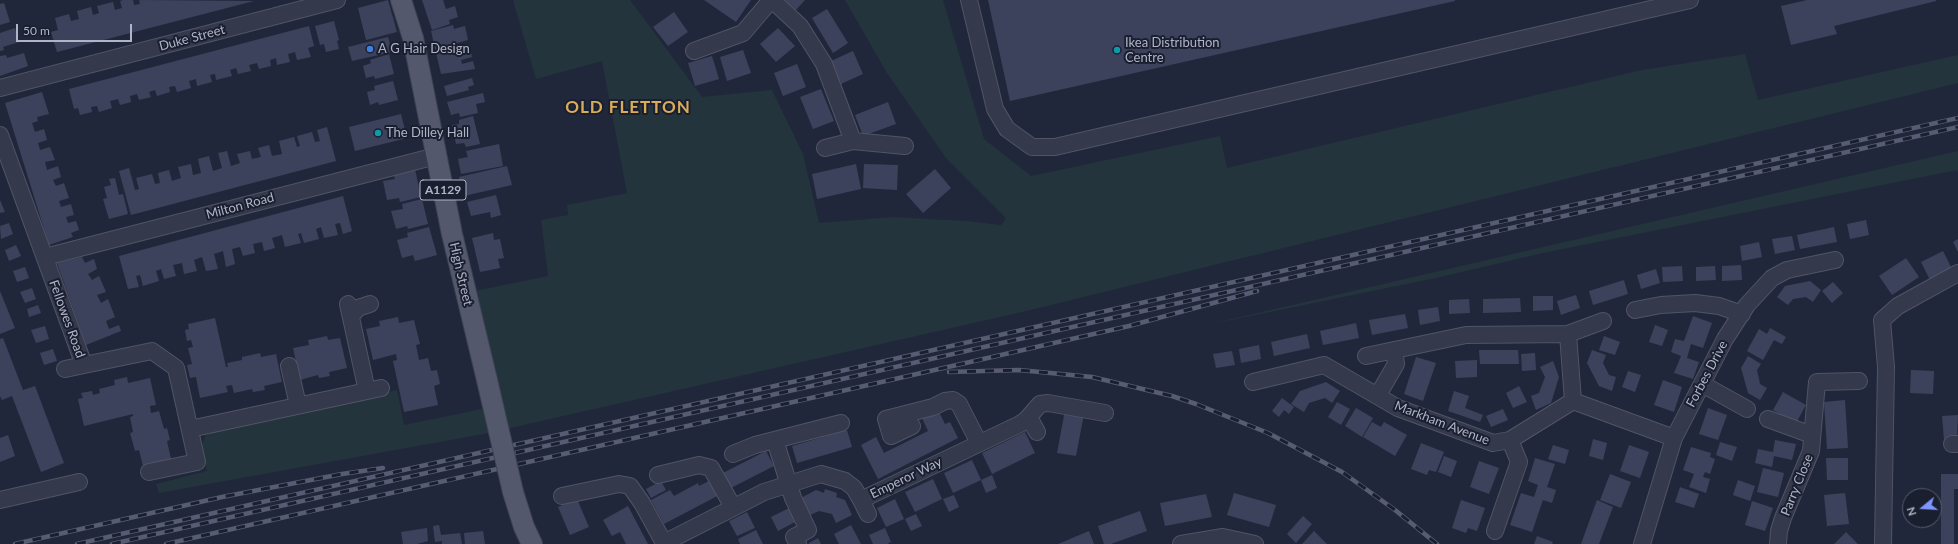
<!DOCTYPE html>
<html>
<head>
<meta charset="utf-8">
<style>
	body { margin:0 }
	#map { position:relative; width:1958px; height:544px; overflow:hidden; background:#21273b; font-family:Lato,sans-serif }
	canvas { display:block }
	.north { position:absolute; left:1902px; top:488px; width:40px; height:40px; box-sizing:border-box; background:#1a1f30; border:1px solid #565b6c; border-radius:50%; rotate:252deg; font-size:11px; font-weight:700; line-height:16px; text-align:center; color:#b0b4c7 }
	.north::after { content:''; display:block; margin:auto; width:14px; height:18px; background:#8095fc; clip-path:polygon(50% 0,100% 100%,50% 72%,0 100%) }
	.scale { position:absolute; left:16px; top:24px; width:116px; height:18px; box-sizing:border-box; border:2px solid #b0b4c7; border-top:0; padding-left:5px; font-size:12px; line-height:14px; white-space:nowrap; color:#b0b4c7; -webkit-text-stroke:3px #1a1f30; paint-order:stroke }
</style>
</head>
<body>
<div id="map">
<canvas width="1958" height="544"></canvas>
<div class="north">N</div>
<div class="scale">50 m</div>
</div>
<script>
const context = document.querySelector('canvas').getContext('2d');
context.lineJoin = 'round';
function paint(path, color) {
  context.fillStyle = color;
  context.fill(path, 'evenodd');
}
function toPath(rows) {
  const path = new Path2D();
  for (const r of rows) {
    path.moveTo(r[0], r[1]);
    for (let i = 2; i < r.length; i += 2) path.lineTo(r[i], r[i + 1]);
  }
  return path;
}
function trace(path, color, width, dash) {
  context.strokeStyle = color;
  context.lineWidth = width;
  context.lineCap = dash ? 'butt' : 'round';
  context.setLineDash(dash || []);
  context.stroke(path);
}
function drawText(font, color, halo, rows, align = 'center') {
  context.font = font + ' Lato,sans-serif';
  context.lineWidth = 4;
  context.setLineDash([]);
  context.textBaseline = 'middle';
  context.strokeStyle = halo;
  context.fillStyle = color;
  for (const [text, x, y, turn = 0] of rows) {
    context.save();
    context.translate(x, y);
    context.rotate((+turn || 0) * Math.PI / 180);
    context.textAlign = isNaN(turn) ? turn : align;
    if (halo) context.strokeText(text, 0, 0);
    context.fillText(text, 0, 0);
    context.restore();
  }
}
paint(toPath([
	[513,0,630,0,702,97,772,90,803,154,819,223,893,217,965,221,1001,225,1006,218,946,158,887,73,845,0,943,0,984,139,1031,176,1220,136,1227,168,1642,70,1745,54,1758,100,1958,55,1958,83,1022,312,506,429,475,291,548,276,541,220,568,215,567,205,627,193,602,61,536,79],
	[1958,151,1958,174,1957,170,1543,253,1436,278,1206,325],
	[397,390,404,425,482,409,489,433,159,493,156,484,207,471,202,446,205,436,217,431]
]), '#23343c');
paint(toPath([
	[123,0,133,0,134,5,140,4,139,0,254,1,57,52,51,32,58,30,55,18,69,14,71,21,79,19,77,11,91,7,93,15,99,13,97,6,113,2,115,10,122,8,120,1],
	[388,0,397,32,366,40,358,8],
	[422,0,443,0,446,9,455,6,458,17,449,20,450,24,432,30],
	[704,0,751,0,736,22],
	[785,0,805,0,796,10],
	[988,0,1455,0,1455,1,1010,101],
	[1807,0,1936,0,1936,1,1834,26,1837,34,1791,45,1781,6],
	[4,3,10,22,0,25,0,4],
	[827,9,848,43,833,53,812,18],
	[674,12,688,32,668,46,653,27],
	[334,21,339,40,337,41,339,49,326,52,324,44,320,45,315,26],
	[453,25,454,29,465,26,468,40,457,43,458,47,469,44,472,57,461,60,462,64,473,61,475,69,441,74,431,31],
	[309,26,314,46,308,48,311,57,297,60,295,52,288,54,290,62,277,65,276,58,270,60,271,66,259,69,257,63,249,65,251,71,238,74,236,68,230,70,232,76,216,80,215,74,210,75,212,82,197,86,196,79,189,81,191,88,177,92,175,86,169,87,170,92,157,96,155,90,149,92,151,97,139,100,137,94,130,96,131,102,120,105,118,99,110,101,112,108,99,112,97,106,91,107,92,112,80,115,78,108,74,109,69,89],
	[15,28,19,42,3,47,4,50,0,51,0,33],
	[778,28,795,46,776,62,760,44],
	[388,37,392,52,352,61,348,47],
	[743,50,751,73,727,81,720,57],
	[853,51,863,74,841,84,831,61],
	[24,53,28,66,0,76,0,56,6,55,7,58],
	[389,54,394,74,375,79,374,76,366,78,363,66,371,63,370,60],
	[712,56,719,79,695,86,688,63],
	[797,64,806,87,783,96,774,73],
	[472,78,474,85,468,87,469,90,447,96,444,86],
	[393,81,398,100,379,105,378,102,370,105,367,92,375,90,374,86],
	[821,89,834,121,813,129,800,97],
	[42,92,49,114,37,117,38,121,32,123,35,132,44,129,47,140,38,143,40,150,50,147,55,160,45,162,47,170,58,166,61,177,53,180,56,186,64,183,69,198,59,201,61,207,71,204,74,215,66,217,68,223,76,221,79,230,71,233,73,237,49,245,5,103],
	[483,93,485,102,476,104,478,113,460,117,459,113,451,115,447,102],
	[888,102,896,124,863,136,855,115],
	[401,114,407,138,355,151,349,127],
	[473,116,480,144,466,147,464,143,456,144,452,125,459,124,459,120],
	[327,127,336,161,131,215,119,171,129,168,135,190,139,189,136,178,152,174,155,184,160,183,158,173,169,170,172,181,181,178,178,167,191,164,193,175,201,173,198,159,209,156,213,171,222,168,218,153,227,151,231,166,240,163,237,154,250,151,252,159,261,157,258,148,269,145,272,156,282,154,279,141,294,137,297,147,300,146,297,136,312,132,315,142,320,141,317,130],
	[499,144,503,166,461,174,458,159,468,157,466,151],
	[856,164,861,189,817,199,812,174],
	[864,164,898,165,897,190,863,188],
	[507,166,512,185,464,196,459,177],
	[415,169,421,197,400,202,399,198,387,200,383,181,395,179,393,174],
	[935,169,951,188,923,213,906,194],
	[115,178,119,195,123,194,128,214,109,219,103,199,107,198,104,187,111,185,109,179],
	[496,195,501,215,491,218,490,212,471,216,467,202],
	[343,196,352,231,343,234,340,223,335,224,338,235,324,238,321,227,316,229,319,239,304,243,301,233,298,234,301,243,285,247,282,235,272,238,275,248,264,251,262,242,253,244,255,253,243,256,240,247,232,249,235,264,226,267,223,251,214,254,218,269,206,271,202,257,194,260,197,271,184,274,182,263,173,265,176,276,164,279,161,269,156,271,159,281,143,286,140,275,136,276,139,287,128,289,119,256],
	[422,199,428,224,408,229,407,226,396,229,391,211,403,209,402,204],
	[0,200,5,212,0,213],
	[1866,220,1869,235,1850,239,1847,224],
	[9,223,13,234,1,239,0,226],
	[429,227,437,255,415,261,413,255,402,258,397,240,408,237,407,233],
	[1834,227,1837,242,1800,249,1797,235],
	[493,233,494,240,500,239,504,258,498,259,500,268,480,272,472,238],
	[1792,236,1795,250,1775,254,1772,239],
	[1958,239,1958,252,1953,242],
	[1759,242,1762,257,1742,261,1740,246],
	[16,245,21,256,9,261,5,250],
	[1943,251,1953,271,1931,282,1921,262],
	[82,257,85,263,94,259,97,269,88,274,92,280,99,276,106,292,97,295,101,303,108,299,115,317,106,321,109,329,119,325,121,331,86,345,57,263],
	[1906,258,1919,277,1892,295,1879,276],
	[1741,265,1742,280,1722,281,1722,266],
	[1682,266,1683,281,1663,282,1662,267],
	[1715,266,1716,280,1696,281,1696,267],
	[25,267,29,278,17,282,13,271],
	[1656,269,1660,283,1641,289,1637,275],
	[1624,280,1628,294,1593,305,1589,291],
	[1810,281,1821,290,1813,302,1806,297,1793,299,1788,305,1777,297,1785,286],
	[1833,282,1843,293,1832,303,1822,291],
	[32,288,36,299,25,303,20,292],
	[0,291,15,328,0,334],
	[1576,295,1580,308,1561,315,1557,301],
	[1533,296,1553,296,1553,310,1533,311],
	[1520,298,1521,312,1483,313,1483,299],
	[1469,299,1470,313,1449,314,1449,300],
	[38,305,41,313,29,317,27,309],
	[1438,307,1440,321,1420,325,1418,310],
	[1405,314,1408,328,1372,335,1369,320],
	[1693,316,1712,323,1703,348,1691,344,1687,358,1699,362,1693,379,1674,373,1681,356,1671,352,1675,339,1684,341],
	[398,317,399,323,414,320,420,344,416,345,419,360,428,358,431,371,437,370,440,384,434,386,438,405,404,412,393,361,397,360,396,354,373,360,366,329,380,326,379,321],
	[215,318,226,367,228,367,227,363,242,360,242,357,260,353,261,357,276,354,282,382,264,386,265,390,253,392,252,389,234,393,232,385,226,386,228,392,200,398,196,377,190,378,187,365,192,364,188,348,193,347,191,340,187,341,185,330,189,329,188,324],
	[1356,323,1359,338,1323,345,1320,331],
	[1655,325,1668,330,1662,346,1649,342],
	[45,326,49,339,36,343,31,330],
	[1770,328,1786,337,1782,344,1774,340,1763,360,1747,351,1759,329,1767,334],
	[1307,334,1310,348,1274,356,1271,342],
	[327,336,328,340,340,338,347,368,329,372,330,376,319,378,318,375,300,380,293,348,309,345,308,340],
	[1604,336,1620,342,1615,355,1599,350],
	[3,338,23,390,35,386,64,463,41,472,12,396,2,400,0,396,0,339],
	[1259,345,1261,359,1241,363,1239,349],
	[53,349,57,361,44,365,40,353],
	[1479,350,1518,350,1519,364,1480,364],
	[1592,350,1606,355,1603,363,1609,375,1616,377,1612,391,1599,386,1587,363],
	[1232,351,1235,365,1216,368,1213,354],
	[1535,353,1536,370,1522,371,1521,354],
	[1748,356,1761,364,1757,370,1760,384,1767,388,1760,400,1748,393,1741,368],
	[1416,357,1436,363,1423,401,1404,394],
	[1477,360,1477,377,1456,378,1455,361],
	[1553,361,1559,377,1551,403,1536,410,1531,396,1539,393,1545,377,1540,367],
	[1911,370,1934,371,1933,394,1910,393],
	[1628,371,1641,375,1635,392,1622,387],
	[127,377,128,383,150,378,156,405,150,406,151,413,159,411,164,429,167,428,170,440,167,441,171,459,143,466,139,450,135,451,130,433,133,432,130,417,133,416,133,414,84,426,78,399,83,398,81,393,92,391,93,395,100,393,99,389,115,385,114,380],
	[1663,380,1682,387,1674,412,1654,405],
	[1326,382,1340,391,1332,403,1325,398,1309,403,1304,412,1291,404,1300,391],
	[1519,386,1527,402,1513,408,1506,393],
	[1454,391,1469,396,1465,408,1483,415,1480,422,1448,411],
	[1783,392,1806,405,1796,423,1773,410],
	[1282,398,1294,407,1289,414,1284,410,1279,417,1272,411],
	[1845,400,1848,448,1827,449,1824,402],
	[1337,402,1350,409,1341,425,1328,417],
	[1356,408,1373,418,1362,437,1345,426],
	[1708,408,1727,415,1718,440,1699,434],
	[1503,409,1508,420,1491,427,1486,416],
	[938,410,945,424,950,422,958,438,878,479,861,445,876,437,884,453,928,431,922,418],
	[1065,410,1084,414,1076,456,1057,453],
	[1958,415,1957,439,1944,440,1942,416],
	[1372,422,1381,427,1384,422,1407,435,1395,456,1363,437],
	[847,430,852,447,797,463,792,446],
	[1025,432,1035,453,992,474,982,453],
	[8,435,15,456,0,462,0,438],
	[1593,439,1607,443,1603,460,1589,456],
	[1775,440,1796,444,1792,460,1774,456,1772,467,1755,463,1758,449,1773,452],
	[1720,442,1737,447,1732,461,1716,455],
	[1421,443,1444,452,1436,472,1429,470,1427,475,1411,469],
	[1553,445,1569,450,1565,464,1548,459],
	[1629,445,1649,452,1640,478,1620,471],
	[1691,447,1711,453,1710,457,1715,459,1710,474,1705,472,1703,477,1710,479,1706,493,1689,487,1694,474,1683,470],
	[766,451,774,466,725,491,717,476],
	[1444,456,1457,461,1451,477,1438,472],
	[1535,458,1555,464,1547,487,1556,490,1552,503,1543,500,1532,532,1510,525,1521,493,1534,497,1538,485,1528,481],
	[1826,458,1848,458,1848,480,1827,480],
	[972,460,981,480,953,493,944,473],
	[1479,461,1499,468,1489,494,1470,487],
	[1763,468,1784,473,1778,497,1757,492],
	[1610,474,1631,482,1621,508,1600,500],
	[1941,474,1958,474,1958,489,1954,489,1954,544,1941,544],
	[992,475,997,488,986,493,981,480],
	[715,478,723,493,664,524,651,500,670,490,674,496,698,483,699,486],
	[933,479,942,499,915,512,905,492],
	[1738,480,1755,486,1750,501,1733,495],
	[661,481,666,490,651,498,646,489],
	[1680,487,1699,494,1694,508,1675,502],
	[825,489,837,493,836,497,845,500,852,515,836,523,832,514,819,511,810,515,801,498,816,490,824,493],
	[1234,493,1276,505,1269,527,1227,515],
	[1845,493,1849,524,1827,526,1824,495],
	[1206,494,1212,517,1165,526,1160,503],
	[954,495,959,507,949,512,943,499],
	[577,499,589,527,570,535,558,507],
	[895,499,904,519,886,527,877,508],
	[1461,500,1485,508,1477,531,1468,528,1466,533,1452,528],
	[1597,500,1613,507,1599,544,1581,544],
	[1752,501,1773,508,1765,531,1745,525],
	[628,506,648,544,626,544,620,532,612,536,603,520],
	[791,507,797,521,778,531,771,517],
	[1140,511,1147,531,1111,544,1104,544,1098,526],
	[747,512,755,528,737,536,729,521],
	[916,514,922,526,911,531,905,519],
	[1303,516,1312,524,1296,543,1287,534],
	[439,525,441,535,460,533,462,544,442,544,442,541,435,542,433,526],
	[851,525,861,544,839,544,834,534],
	[427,528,428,541,417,544,403,544,401,532],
	[885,528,891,542,887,544,873,544,869,535],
	[756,530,763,544,740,544,738,539],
	[483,531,485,544,465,544,464,533],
	[1089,531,1094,544,1058,544],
	[1314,531,1327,544,1302,544],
	[1846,532,1858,544,1834,544],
	[1537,536,1553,542,1552,544,1534,544],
	[818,538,821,544,809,544,809,543]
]), '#3d425c');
const minor = toPath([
	[772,0,800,26,824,64,853,141,825,148],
	[969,0,995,109,1007,129,1032,147,1055,147,1690,0],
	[694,51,743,33,771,0],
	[0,88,337,0],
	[0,135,84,365,152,351,176,368,197,462,149,472],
	[853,141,905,146],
	[45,257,436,156],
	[348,304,367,391],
	[1635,310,1661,305,1695,303,1719,306,1742,314],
	[351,316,358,308,370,304],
	[1568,334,1603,321],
	[1366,356,1466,335,1568,334,1573,401],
	[289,366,298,405],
	[65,369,84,365],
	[1253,382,1324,365,1398,408,1493,443,1510,440,1573,401],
	[1702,384,1747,409],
	[1378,395,1396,364,1394,350],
	[1573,401,1674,438],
	[1029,417,1037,432],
	[1768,419,1812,435],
	[912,426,891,436,886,419,933,407,945,401,953,400,959,404,979,443],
	[190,429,381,388],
	[775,440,793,498,808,530,794,537,798,544],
	[1952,444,1958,444],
	[733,454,755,445,841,423],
	[658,475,699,465,711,468,733,507],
	[562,496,619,484,630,486,642,503,664,543],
	[0,500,79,482],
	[861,500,868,514],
	[1495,531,1519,462,1510,440],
	[665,544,664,543,764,492,821,474,845,481,854,488,861,500,1020,424,1026,420,1040,404,1048,403,1105,413],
	[1181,544,1223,537,1255,544],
	[1642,544,1674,438,1725,339,1747,305,1772,278,1787,270,1835,260],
	[1778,544,1779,531,1783,518,1811,451,1817,382,1859,381],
	[1883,544,1886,367,1882,320,1898,306,1958,273]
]);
const major = toPath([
	[401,0,413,38,452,234,487,380],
	[513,492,524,527,532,544]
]);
trace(minor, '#505466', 18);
trace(major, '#3e4254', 22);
trace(minor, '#35394c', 16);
trace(major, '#53586c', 20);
const rail = toPath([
	[949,372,1019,370,1092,377,1172,396,1196,404,1268,433,1342,472,1395,510,1437,544],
	[15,544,222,497,342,474,383,468],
	[77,544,1958,118],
	[112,544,1958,127],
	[166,544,1129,326,1257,291]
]);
trace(rail, '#575c73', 4.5);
trace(rail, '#1a1f30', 3, [9]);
const majorBridge = toPath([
	[487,380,513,492]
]);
trace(majorBridge, '#3e4254', 22, []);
trace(majorBridge, '#53586c', 20);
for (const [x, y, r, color] of [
	[370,49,4,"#3f7fe0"],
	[1117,50,4,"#0f9aa8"],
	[378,133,4,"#0f9aa8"]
]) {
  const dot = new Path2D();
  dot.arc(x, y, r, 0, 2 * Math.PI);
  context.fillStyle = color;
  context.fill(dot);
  trace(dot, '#1a1f30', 1.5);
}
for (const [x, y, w] of [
	[443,190,46]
]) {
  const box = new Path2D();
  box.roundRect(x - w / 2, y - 10, w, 20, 3);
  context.fillStyle = '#1a1f30';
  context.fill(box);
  trace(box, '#b0b4c7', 1);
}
drawText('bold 12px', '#b0b4c7', null, [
	["A1129",443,190]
]);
drawText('13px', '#b0b4c7', '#1a1f30', [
	["Duke Street",192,38,-15],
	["Milton Road",240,206,-15],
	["High Street",461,274,77],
	["Fellowes Road",67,319,70],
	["Forbes Drive",1707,374,-62],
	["Markham Avenue",1442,423,21],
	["Emperor Way",906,478,-26],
	["Parry Close",1797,485,-68]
]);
drawText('13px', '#b0b4c7', '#1a1f30', [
	["Ikea Distribution",1125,43],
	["Centre",1125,58],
	["A G Hair Design",378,49],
	["The Dilley Hall",386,133]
], 'left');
context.letterSpacing = '1px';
drawText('bold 17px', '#d8ac5a', '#1a1f30', [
	["OLD FLETTON",628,108]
]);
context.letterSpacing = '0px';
</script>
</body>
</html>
